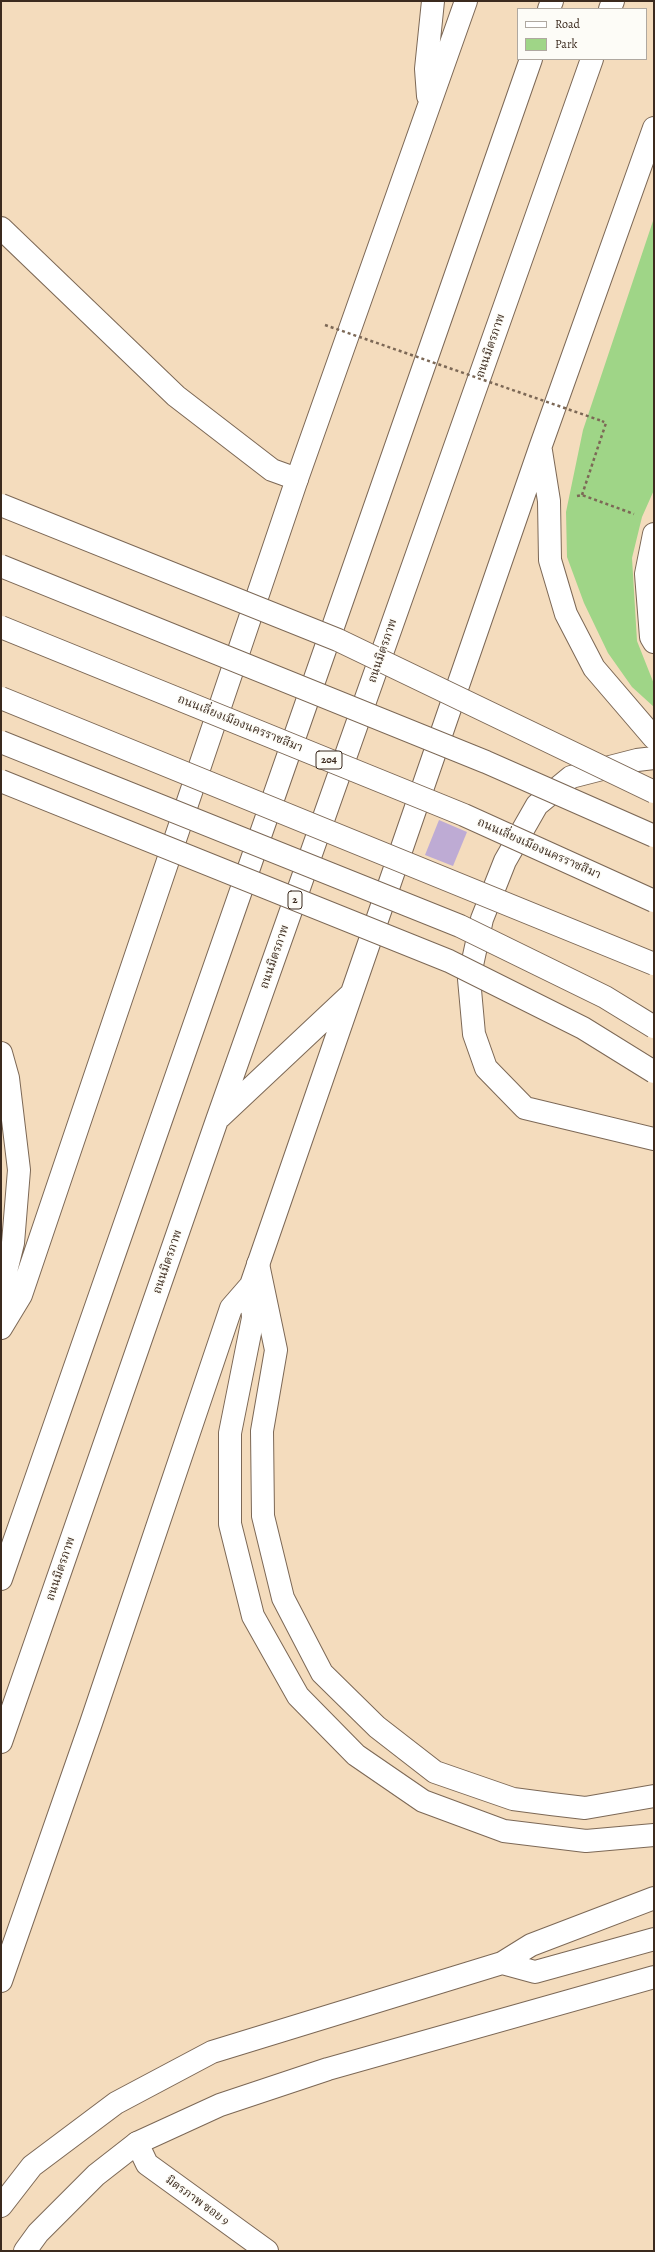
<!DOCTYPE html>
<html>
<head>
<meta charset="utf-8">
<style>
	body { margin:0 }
	#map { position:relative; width:655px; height:2252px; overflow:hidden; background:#f4dcbd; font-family:Alegreya,serif }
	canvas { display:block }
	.frame { position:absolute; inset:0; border:2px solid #3b2a1e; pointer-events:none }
	.legend { position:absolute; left:517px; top:8px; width:130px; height:52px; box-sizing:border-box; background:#fdfcf7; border:1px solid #afa8a0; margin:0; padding:5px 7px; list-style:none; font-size:12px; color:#3b2a1e }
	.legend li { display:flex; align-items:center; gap:8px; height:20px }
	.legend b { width:20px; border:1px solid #afa8a0 }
</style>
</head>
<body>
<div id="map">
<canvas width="655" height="2252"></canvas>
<div class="frame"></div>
<ul class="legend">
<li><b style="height:5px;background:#fff"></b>Road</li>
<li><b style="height:11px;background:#9fd587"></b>Park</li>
</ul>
</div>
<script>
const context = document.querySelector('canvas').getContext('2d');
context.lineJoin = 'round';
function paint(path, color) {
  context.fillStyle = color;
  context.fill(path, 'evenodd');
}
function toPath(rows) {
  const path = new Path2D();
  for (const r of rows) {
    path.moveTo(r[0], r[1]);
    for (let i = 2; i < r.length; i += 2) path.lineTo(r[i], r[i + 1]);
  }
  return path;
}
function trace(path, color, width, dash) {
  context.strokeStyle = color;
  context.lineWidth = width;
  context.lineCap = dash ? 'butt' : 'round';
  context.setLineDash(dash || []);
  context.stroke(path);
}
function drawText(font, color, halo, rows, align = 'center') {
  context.font = font + ' Alegreya,"Noto Serif Thai",serif';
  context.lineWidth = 3;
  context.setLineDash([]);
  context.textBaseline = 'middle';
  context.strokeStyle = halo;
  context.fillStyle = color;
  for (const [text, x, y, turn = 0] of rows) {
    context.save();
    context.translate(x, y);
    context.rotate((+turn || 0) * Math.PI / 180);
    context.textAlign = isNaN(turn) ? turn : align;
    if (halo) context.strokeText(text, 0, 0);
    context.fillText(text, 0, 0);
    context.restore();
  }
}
paint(toPath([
	[654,218,654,490,642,517,632,558,637,641,654,684,654,707,632,687,608,653,584,603,567,557,566,512,583,430]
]), '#9fd587');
paint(toPath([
	[439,820,467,832,453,866,425,855]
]), '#beabd4');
const minor = toPath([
	[1,228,176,396,272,470,297,479],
	[258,1264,276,1350,262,1431,263,1516,283,1598,322,1673,377,1727,435,1772,513,1799,551,1804,585,1808,654,1796],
	[137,2143,147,2164,267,2251]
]);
const tertiary = toPath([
	[654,534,646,574,651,637,654,642]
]);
const trunk = toPath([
	[549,9,552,1],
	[610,9,613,1],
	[428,96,426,69,433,1],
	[541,451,549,501,550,560,566,614,594,668,654,738],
	[654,758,637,760,571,777,537,805,505,861,482,919,469,979,474,1034,486,1068,525,1108,654,1139],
	[1,1053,8,1078,19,1170,13,1243,2,1288,3,1323],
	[220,1117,350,995],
	[251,1285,253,1318,230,1433,230,1524,253,1616,298,1696,356,1755,423,1801,504,1831,586,1841,654,1835],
	[1,1328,21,1295,297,479,466,1],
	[1,1579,531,59],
	[1,1742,217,1120,592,59],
	[502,1963,535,1972,654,1939],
	[1,1981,91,1723,231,1308,251,1285,540,448,654,128],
	[1,2206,32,2166,116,2103,212,2052,502,1963,531,1945,654,1898],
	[25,2251,38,2233,96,2175,137,2143,220,2105,328,2069,654,1977]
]);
trace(minor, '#7c6856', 24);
trace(tertiary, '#7c6856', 24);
trace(trunk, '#7c6856', 24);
trace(toPath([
	[582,495,606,423,602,421],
	[577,496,582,495,634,514]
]), '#7c6856', 2.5, [3, 3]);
trace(minor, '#fff', 22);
trace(tertiary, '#fff', 22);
trace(trunk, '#fff', 22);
const trunkBridge = toPath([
	[1,505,338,640,654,792],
	[1,566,486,762,654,836],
	[1,627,464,815,654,901],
	[1,698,654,964],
	[1,742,460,926,605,997,654,1027],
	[1,781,449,961,583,1028,654,1072]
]);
trace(trunkBridge, '#7c6856', 24, []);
trace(toPath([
	[325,325,602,421]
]), '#7c6856', 2.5, [3, 3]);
trace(trunkBridge, '#fff', 22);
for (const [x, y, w] of [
	[329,760,26],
	[295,900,14]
]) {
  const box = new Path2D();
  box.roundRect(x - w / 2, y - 9, w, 18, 3);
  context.fillStyle = '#fdfcf7';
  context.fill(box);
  trace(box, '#3b2a1e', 1);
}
drawText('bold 11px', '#3b2a1e', null, [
	["204",329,760],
	["2",295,900]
]);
drawText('12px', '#3b2a1e', '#fdfcf7', [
	["ถนนมิตรภาพ",491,346,-71],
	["ถนนมิตรภาพ",383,651,-71],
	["ถนนเลี่ยงเมืองนครราชสีมา",240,724,22],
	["ถนนเลี่ยงเมืองนครราชสีมา",539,849,24],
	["ถนนมิตรภาพ",275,957,-71],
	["ถนนมิตรภาพ",168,1262,-71],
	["ถนนมิตรภาพ",61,1569,-71],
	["มิตรภาพ ซอย 9",197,2201,36]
]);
</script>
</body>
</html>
